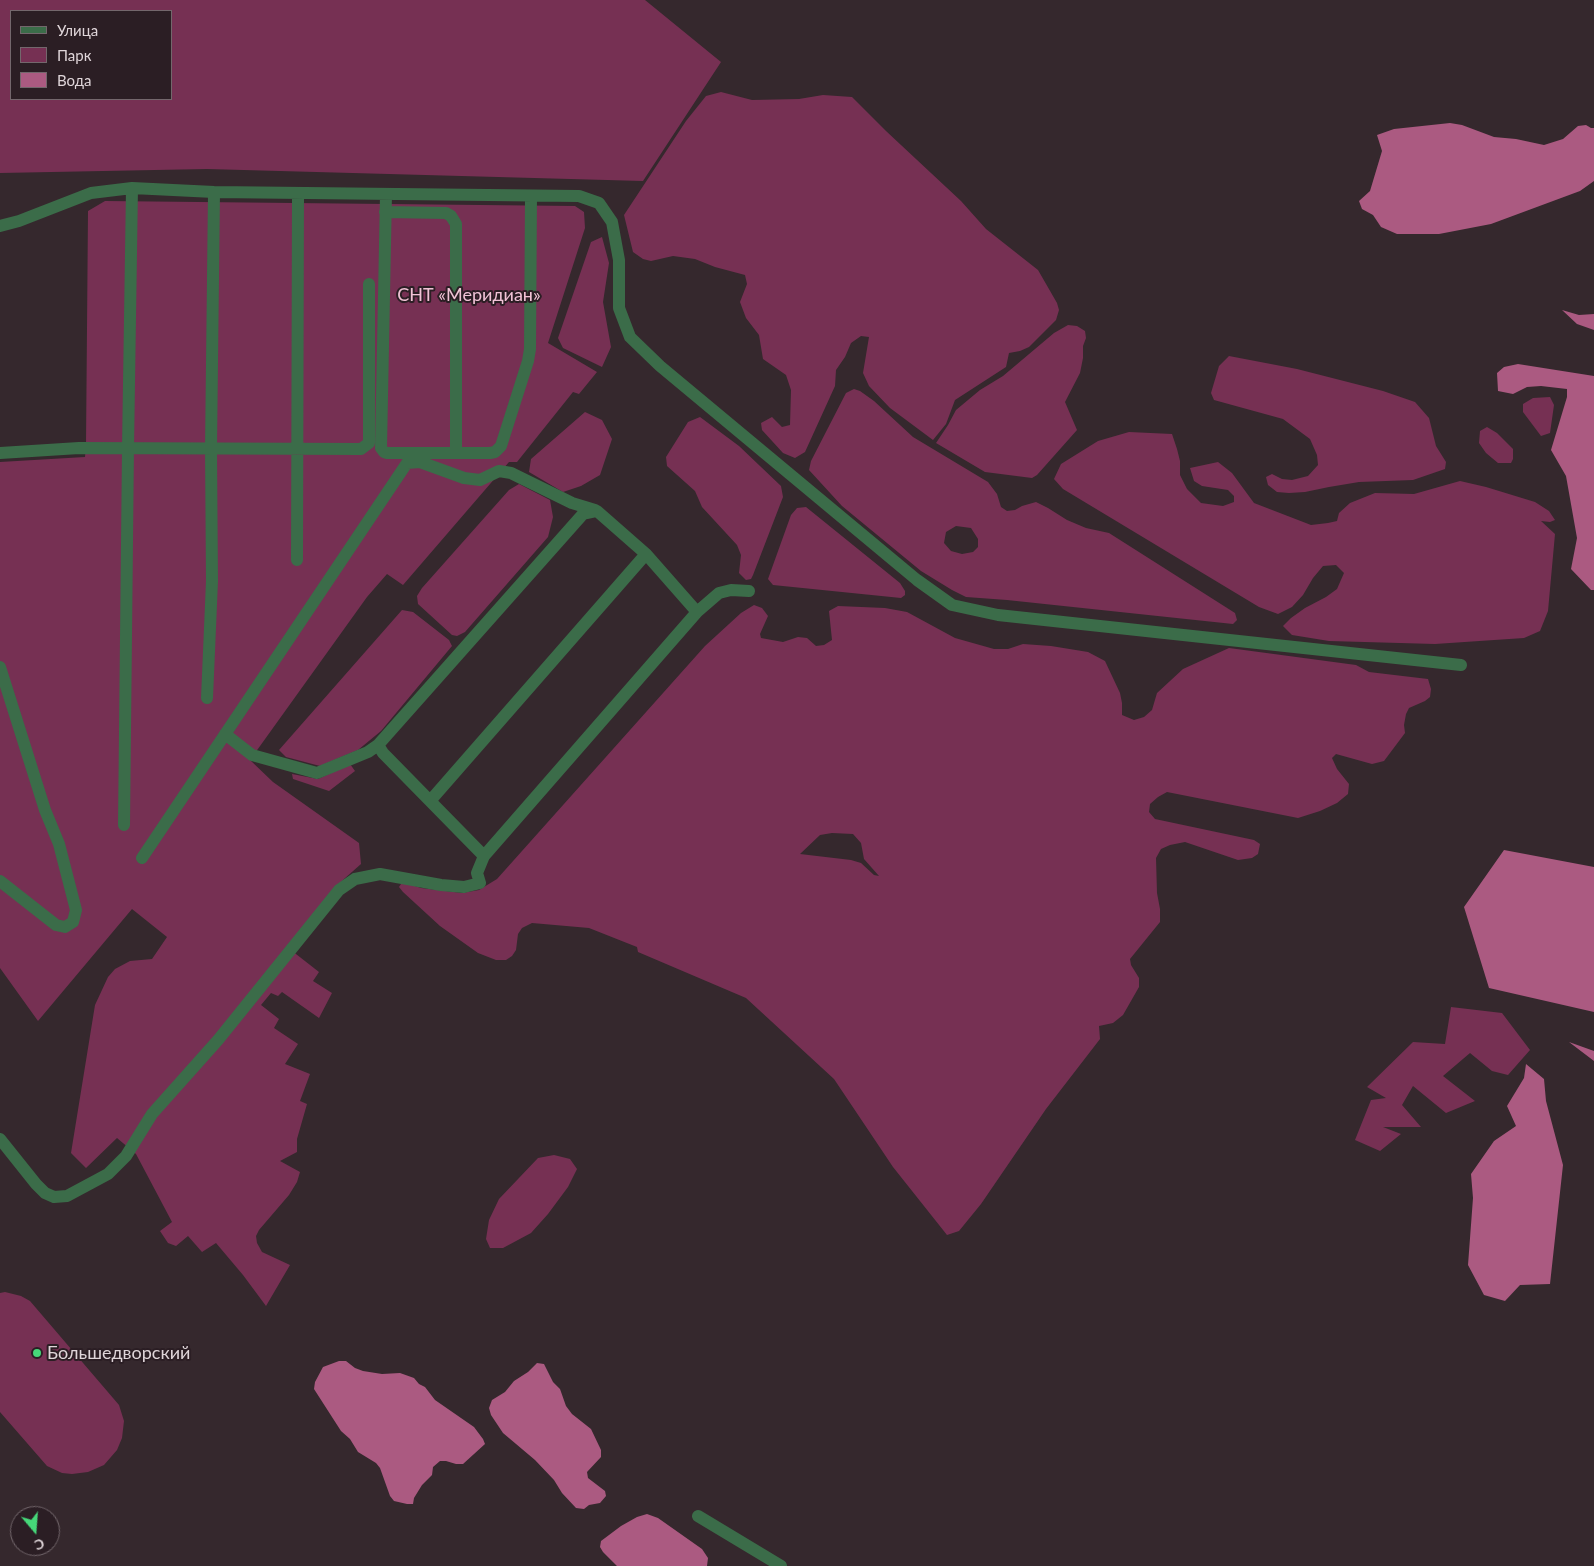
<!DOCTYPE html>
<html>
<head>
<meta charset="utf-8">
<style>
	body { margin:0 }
	#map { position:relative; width:1594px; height:1566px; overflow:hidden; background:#35282d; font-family:Lato,sans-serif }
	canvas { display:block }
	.legend { position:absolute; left:10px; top:10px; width:162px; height:90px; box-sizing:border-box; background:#2b1e24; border:1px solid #73676c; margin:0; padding:6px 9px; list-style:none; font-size:15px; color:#dfd5d9 }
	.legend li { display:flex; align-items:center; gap:10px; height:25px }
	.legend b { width:25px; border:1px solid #73676c }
	.north { position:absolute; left:10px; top:1506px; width:50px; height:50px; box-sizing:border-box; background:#2b1e24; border:1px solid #73676c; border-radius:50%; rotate:162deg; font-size:14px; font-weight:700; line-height:20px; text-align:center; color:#dfd5d9 }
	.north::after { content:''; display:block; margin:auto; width:18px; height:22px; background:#46d779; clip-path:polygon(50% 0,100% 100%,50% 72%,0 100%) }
</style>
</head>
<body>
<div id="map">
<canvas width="1594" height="1566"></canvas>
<ul class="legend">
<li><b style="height:6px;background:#3b6c49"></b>Улица</li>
<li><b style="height:14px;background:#763053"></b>Парк</li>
<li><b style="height:14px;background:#ab5a81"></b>Вода</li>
</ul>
<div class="north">С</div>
</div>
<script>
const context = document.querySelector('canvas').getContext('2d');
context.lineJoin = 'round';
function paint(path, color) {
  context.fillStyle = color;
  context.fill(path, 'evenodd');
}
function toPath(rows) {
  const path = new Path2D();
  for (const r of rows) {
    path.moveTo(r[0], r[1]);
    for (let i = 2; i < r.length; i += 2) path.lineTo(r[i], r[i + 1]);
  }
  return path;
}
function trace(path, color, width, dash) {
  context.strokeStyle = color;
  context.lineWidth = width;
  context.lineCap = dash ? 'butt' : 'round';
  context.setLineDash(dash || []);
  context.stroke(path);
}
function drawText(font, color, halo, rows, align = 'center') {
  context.font = font + ' Lato,sans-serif';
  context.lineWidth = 4;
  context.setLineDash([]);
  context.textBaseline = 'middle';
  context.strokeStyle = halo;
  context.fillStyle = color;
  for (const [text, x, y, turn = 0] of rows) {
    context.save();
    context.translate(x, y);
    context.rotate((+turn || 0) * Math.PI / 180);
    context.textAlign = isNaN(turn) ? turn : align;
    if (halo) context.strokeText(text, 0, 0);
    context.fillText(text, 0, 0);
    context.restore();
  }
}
paint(toPath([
	[0,0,645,0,721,62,643,181,207,169,0,173],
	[11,11,171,11,171,99,11,99],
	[721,92,752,100,799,99,823,95,852,97,886,131,961,201,986,229,1038,270,1057,303,1059,310,1056,320,1029,347,1020,351,1009,353,1006,367,955,400,946,424,933,440,890,408,869,386,863,373,869,337,861,336,851,343,845,357,836,370,835,386,805,452,795,458,783,453,762,430,761,423,772,417,782,427,790,425,791,390,786,375,763,359,759,335,746,318,740,302,747,284,745,275,715,267,695,259,673,256,651,261,643,259,633,252,624,215,686,121,706,96],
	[105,201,575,206,584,212,585,228,548,343,597,372,579,394,573,392,517,462,509,462,403,585,387,574,367,597,250,760,273,782,359,843,361,864,344,879,287,947,319,972,313,981,332,993,319,1018,282,992,278,996,271,993,261,1005,279,1019,274,1028,298,1044,285,1064,310,1074,300,1101,307,1104,297,1139,297,1152,280,1161,300,1172,297,1182,289,1195,259,1230,256,1236,257,1243,262,1252,290,1265,266,1306,243,1275,216,1243,202,1252,188,1236,176,1246,168,1243,160,1231,172,1222,136,1154,117,1138,86,1168,71,1153,95,1005,108,977,115,969,130,961,152,959,167,937,132,909,38,1021,0,968,0,462,85,457,86,444,88,211],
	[602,237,609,263,603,302,611,347,602,367,563,348,558,338,591,242],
	[1068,325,1077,326,1085,331,1086,338,1083,346,1083,358,1080,373,1065,402,1077,430,1037,475,1032,478,985,472,936,443,948,425,956,410,980,390,1003,376,1054,333],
	[1229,356,1297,369,1383,391,1415,402,1429,418,1436,446,1446,462,1445,469,1413,480,1359,482,1329,487,1305,492,1289,493,1277,492,1268,485,1266,477,1272,474,1282,479,1292,480,1308,476,1318,465,1317,455,1310,439,1283,419,1214,400,1211,393,1219,366],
	[854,389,860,391,874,401,913,437,988,482,997,494,1001,507,1007,511,1015,510,1022,506,1036,502,1048,508,1067,520,1086,528,1109,533,1235,613,1237,620,1233,624,1007,600,966,597,952,590,921,571,842,506,809,470,811,461,846,393],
	[956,526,971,528,978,539,978,547,973,552,962,554,951,551,944,543,946,532],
	[1550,397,1554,405,1550,433,1541,436,1523,412,1523,404,1533,398],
	[585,412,602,420,612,439,600,475,581,486,563,492,529,472,531,459],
	[700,417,739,446,781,486,783,497,753,575,751,579,746,580,739,573,741,555,737,545,702,507,695,491,667,466,666,457,688,422],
	[1487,427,1497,433,1513,449,1513,459,1511,463,1498,463,1486,453,1479,443,1480,431],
	[1129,432,1172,434,1177,449,1180,461,1180,475,1187,489,1201,503,1223,506,1234,502,1234,496,1228,490,1202,486,1194,481,1190,468,1218,462,1232,473,1254,503,1311,525,1328,523,1337,521,1339,513,1350,503,1375,493,1414,494,1460,481,1486,487,1535,502,1549,511,1555,520,1550,522,1541,521,1555,534,1548,611,1540,631,1524,638,1435,644,1329,641,1292,635,1283,626,1291,618,1305,608,1326,597,1337,589,1344,573,1336,565,1323,566,1313,578,1303,595,1292,607,1278,614,1259,607,1063,489,1054,479,1061,464,1098,441],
	[519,484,550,500,553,517,548,537,465,632,457,636,452,635,418,604,417,596,422,588,509,490],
	[806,507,900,583,905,591,905,595,901,598,773,585,768,579,791,515,797,508],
	[754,605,762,608,768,616,760,634,761,638,783,642,798,637,807,638,816,646,824,645,832,640,829,611,838,606,885,608,907,612,955,638,994,649,1008,649,1023,644,1051,646,1088,652,1105,661,1120,693,1122,703,1122,715,1134,720,1144,717,1152,710,1157,693,1183,669,1229,648,1356,665,1369,672,1428,679,1431,689,1430,697,1425,701,1409,708,1406,714,1404,725,1405,733,1384,761,1372,764,1336,754,1332,758,1337,769,1349,784,1348,794,1337,803,1320,811,1298,818,1167,792,1158,797,1150,804,1149,812,1155,819,1254,840,1260,844,1258,854,1252,858,1238,860,1185,842,1170,845,1161,849,1156,858,1157,893,1160,909,1160,922,1130,959,1131,965,1139,978,1139,987,1123,1015,1113,1023,1099,1026,1100,1039,1046,1109,981,1204,959,1231,947,1235,893,1167,834,1079,746,998,638,952,637,947,589,928,532,923,522,928,518,934,516,950,512,956,506,960,496,960,478,953,440,926,403,892,399,887,401,884,406,883,421,888,462,893,479,890,497,879,705,646,741,613],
	[832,833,853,834,861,843,864,859,879,876,874,875,861,863,851,860,800,854,820,835],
	[402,610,413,612,449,640,452,646,381,731,358,750,320,766,286,757,279,750],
	[350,764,355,771,329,791,293,779,292,774,318,779],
	[1451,1007,1502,1013,1530,1050,1508,1075,1492,1071,1470,1053,1443,1076,1475,1101,1446,1113,1413,1086,1402,1105,1421,1127,1383,1127,1401,1134,1380,1151,1355,1140,1371,1100,1386,1098,1367,1087,1413,1042,1445,1044],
	[554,1155,570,1159,577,1169,568,1187,548,1214,531,1233,503,1248,490,1248,486,1239,489,1220,499,1199,538,1158],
	[5,1292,21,1296,30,1301,119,1405,124,1421,122,1438,117,1450,104,1465,88,1472,72,1474,62,1473,47,1466,0,1412,0,1293]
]), '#763053');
paint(toPath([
	[1450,123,1462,125,1494,137,1516,139,1544,145,1563,139,1578,126,1586,125,1591,128,1594,128,1594,181,1580,191,1491,224,1439,234,1397,234,1381,227,1373,215,1362,209,1359,201,1370,191,1382,151,1377,135,1394,129],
	[1562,310,1579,315,1594,314,1594,330,1577,324],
	[1518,364,1594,376,1594,590,1591,590,1571,569,1577,538,1566,476,1551,450,1567,397,1567,389,1541,386,1527,387,1513,394,1498,391,1497,373,1504,367],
	[1504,850,1594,867,1594,1012,1489,988,1464,907],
	[1569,1042,1594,1051,1594,1061],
	[1526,1064,1544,1079,1546,1101,1563,1165,1550,1284,1520,1285,1505,1301,1484,1295,1468,1265,1473,1198,1471,1174,1494,1141,1516,1126,1507,1106,1524,1078],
	[339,1361,346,1361,355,1368,363,1371,382,1374,400,1373,414,1378,419,1384,425,1387,435,1400,474,1427,483,1439,485,1444,463,1464,456,1464,446,1461,440,1461,433,1467,432,1475,422,1485,414,1498,413,1504,407,1504,394,1501,390,1496,380,1468,376,1463,358,1452,350,1439,341,1431,314,1389,315,1382,323,1367],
	[537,1363,544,1364,553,1382,560,1389,566,1406,572,1414,591,1429,601,1450,601,1457,587,1472,588,1478,605,1491,606,1496,600,1503,589,1505,584,1509,576,1508,562,1493,554,1480,535,1460,503,1433,491,1415,489,1408,492,1400,505,1392,514,1381,528,1372],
	[647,1514,658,1518,702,1549,708,1558,707,1566,617,1566,603,1552,600,1547,601,1541,621,1526,637,1517]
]), '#ab5a81');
trace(toPath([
	[386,194,381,448,384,452,387,453,490,453,495,452,501,446,528,361,530,349,531,196],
	[385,212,446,213,451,216,456,224,456,453],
	[0,226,19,221,91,193,132,188,214,192,579,196,599,203,612,222,619,260,619,308,630,337,660,366,917,580,952,605,998,615,1461,665],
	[0,453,79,448,361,449,369,443,369,284],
	[297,560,298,193],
	[0,667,45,810,59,844,76,910,73,922,65,927,56,925,0,881],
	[207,698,212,581,211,449,214,192],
	[225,734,252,755,317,773,368,752,378,745,583,514,597,511,646,554,697,612,719,593,731,590,749,591],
	[378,745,383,753,484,856,697,612],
	[430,801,646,554],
	[124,825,128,448,132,188],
	[142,858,407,463,420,462,464,478,480,480,499,471,511,473,572,503,595,510],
	[0,1139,36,1184,45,1193,54,1197,67,1196,108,1174,126,1156,152,1114,218,1040,339,890,355,879,380,874,441,885,464,887,480,883,477,873,484,856],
	[698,1516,781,1566]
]), '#3b6c49', 12);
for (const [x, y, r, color] of [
	[37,1353,5,"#46d779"]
]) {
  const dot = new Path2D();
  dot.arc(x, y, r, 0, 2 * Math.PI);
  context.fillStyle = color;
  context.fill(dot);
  trace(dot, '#2b1e24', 2);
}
drawText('18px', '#f1c3d6', '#2b1e24', [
	["СНТ «Меридиан»",469,295]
]);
drawText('18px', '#dfd5d9', '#2b1e24', [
	["Большедворский",47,1353]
], 'left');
</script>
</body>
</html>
